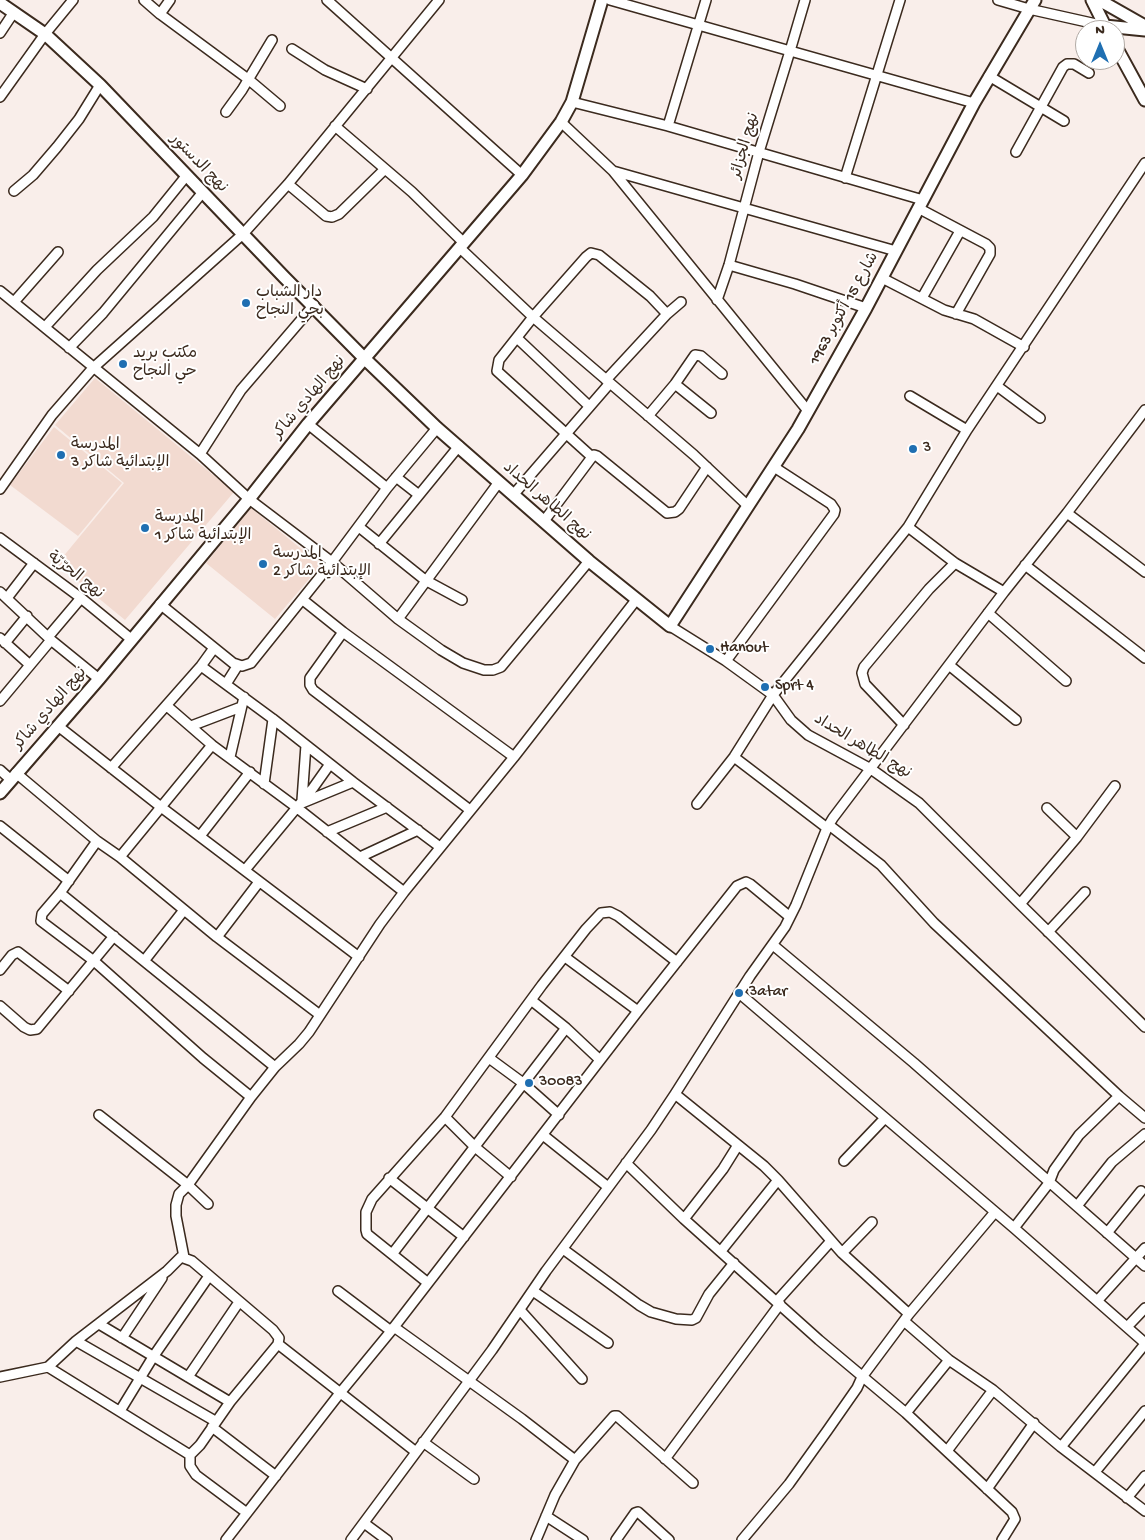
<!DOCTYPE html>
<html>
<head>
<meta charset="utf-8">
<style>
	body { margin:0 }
	#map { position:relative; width:1145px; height:1540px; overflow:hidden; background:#f9eeea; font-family:"Gochi Hand",sans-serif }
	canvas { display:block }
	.north { position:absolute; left:1075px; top:20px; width:50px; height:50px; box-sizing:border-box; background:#fff; border:1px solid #b1aaa5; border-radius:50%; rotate:0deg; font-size:14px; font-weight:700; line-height:20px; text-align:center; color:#3b2a1e }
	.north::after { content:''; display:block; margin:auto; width:18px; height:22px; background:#1f6fb2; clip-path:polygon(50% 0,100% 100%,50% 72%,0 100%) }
</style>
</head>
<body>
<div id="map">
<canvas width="1145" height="1540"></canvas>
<div class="north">N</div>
</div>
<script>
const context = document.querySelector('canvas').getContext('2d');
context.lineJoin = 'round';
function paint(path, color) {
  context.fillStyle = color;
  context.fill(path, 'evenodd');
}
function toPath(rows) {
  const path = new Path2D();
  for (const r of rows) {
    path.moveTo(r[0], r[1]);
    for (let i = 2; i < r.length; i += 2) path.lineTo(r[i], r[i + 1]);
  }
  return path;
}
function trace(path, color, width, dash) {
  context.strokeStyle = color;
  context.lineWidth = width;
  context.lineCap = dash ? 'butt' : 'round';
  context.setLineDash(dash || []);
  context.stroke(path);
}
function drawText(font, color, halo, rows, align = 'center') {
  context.font = font + ' "Gochi Hand","Playpen Sans Arabic",sans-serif';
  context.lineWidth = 4;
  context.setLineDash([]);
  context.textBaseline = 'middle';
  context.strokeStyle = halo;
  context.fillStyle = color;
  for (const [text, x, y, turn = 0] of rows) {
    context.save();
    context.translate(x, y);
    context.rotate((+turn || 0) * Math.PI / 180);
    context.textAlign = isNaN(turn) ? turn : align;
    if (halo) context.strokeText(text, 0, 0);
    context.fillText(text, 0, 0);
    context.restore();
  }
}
paint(toPath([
	[95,378,234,492,125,620,57,564,124,483,55,425],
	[54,427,122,483,78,536,10,485],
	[251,508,321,565,275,619,206,563]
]), '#f2dad0');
const street = toPath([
	[144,0,160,14,248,79,280,106],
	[327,0,522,175],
	[610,0,974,103],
	[998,0,1029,9,1105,26],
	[160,14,170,0],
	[0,33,14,12],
	[292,49,325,70,367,89],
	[989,76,1064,121],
	[0,97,45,34,73,0],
	[572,102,668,126,923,200],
	[226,112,242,90,272,40],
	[561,122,613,171,808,411],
	[335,126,412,192,464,243],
	[668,126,706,0],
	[1016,152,1063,67,1067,64,1074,64,1089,73],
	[613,171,896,251],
	[845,178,900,0],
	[288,184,326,216,332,217,339,214,385,169],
	[14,191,33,175,57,147,79,119,100,85],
	[918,208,986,244,990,248,990,254,956,314],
	[460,248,533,317,694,455,748,506],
	[729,265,795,284,866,308],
	[882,278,944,310,974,319,1024,347],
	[0,291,200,454,249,499,332,562,398,619,441,650,463,663,484,670,493,670,501,667,589,561],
	[922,298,960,231],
	[717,300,729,265,759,152,790,51,805,0],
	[14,302,58,252],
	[667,314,650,296,599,255,591,253,586,257,533,317,499,360,497,371,592,457,594,455,597,456,667,513,675,512,679,509,707,467],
	[45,327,97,270,153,217,187,175],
	[517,338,589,406],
	[69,348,103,313,203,192],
	[606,380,667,314,681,302],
	[675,384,711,413],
	[997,386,1040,418],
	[910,396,967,430],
	[648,416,675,384,695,355,701,356,722,374],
	[308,424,387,488],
	[200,454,241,390,314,305],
	[396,477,419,495],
	[0,489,52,415,93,368,243,234,288,184,439,0],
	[514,494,610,383],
	[1067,513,1145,572],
	[544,521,592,457],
	[359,527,425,580,462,600],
	[908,527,955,563,1004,592],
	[0,538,81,598,131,639],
	[379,544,459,446],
	[1025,565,1145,658],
	[0,592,51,640,99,679],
	[7,598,34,563],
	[303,600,343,632,514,757],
	[160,604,233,663,242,666,251,663,332,562,387,488,437,428],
	[988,613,1066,681],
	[398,619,499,482],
	[670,626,726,661,773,695,791,720,808,735,871,769,919,803,1020,904,1145,1027],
	[343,632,310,678,310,685,313,690,470,810],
	[48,637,81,598],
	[0,638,30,665],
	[5,643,27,616],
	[726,661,834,514,835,510,831,504,774,467],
	[949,665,1016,720],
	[201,666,273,719,353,782,440,847],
	[226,684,238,665],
	[0,701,51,640],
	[167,706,212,745,296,807,404,892],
	[904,725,865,684,862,673,864,667,929,589,955,563],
	[58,726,161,807,359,957],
	[191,726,241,707],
	[230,757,244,697],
	[734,757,827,828],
	[111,768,201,666,214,648],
	[0,770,11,780],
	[16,773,97,841,120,857,217,937,320,1015],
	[264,784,273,719],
	[302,800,306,745],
	[302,803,353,782],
	[697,804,734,757,773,695,908,527,967,430,1145,163],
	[1047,808,1077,837],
	[829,825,881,865,934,923,1119,1096,1145,1118],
	[0,826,69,881],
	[327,832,387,807],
	[200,836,250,772],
	[97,841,60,893,42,914,41,921,94,961,203,1058,251,1097],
	[120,857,212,745],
	[360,857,418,830],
	[245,870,313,788,330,764],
	[60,893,275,1067],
	[1020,904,1077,837,1115,786],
	[1048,932,1085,892],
	[217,937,259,882],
	[773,945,914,1063,1145,1266],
	[565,957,638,1011],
	[144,961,184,910],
	[0,970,12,955,18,952,69,991],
	[739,993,1014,1228,1145,1343],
	[531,1000,566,1028,600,1060],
	[0,1006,24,1027,30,1030,37,1029,114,936],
	[489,1058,523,1083,559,1115],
	[675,1094,764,1166,778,1180,842,1253,909,1314],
	[99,1115,188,1185,208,1204],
	[445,1117,475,1147,511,1177],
	[543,1135,608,1187],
	[844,1161,885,1118],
	[626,1163,684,1219,819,1340,906,1413,1012,1512,1015,1519,1002,1540],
	[389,1178,464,1237],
	[1077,1206,1112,1162,1145,1134],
	[684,1219,723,1169,738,1145],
	[1014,1228,1049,1183,1054,1170,1079,1135,1119,1096],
	[1107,1233,1141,1191],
	[563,1249,639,1305,651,1312,676,1319,692,1320,696,1318,709,1294,734,1263],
	[721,1251,778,1180],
	[393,1253,566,1028],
	[842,1253,872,1222],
	[184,1257,176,1216,176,1205,179,1194,188,1185,251,1097,275,1067,299,1044,309,1032,380,924,404,892,514,757,636,600],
	[428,1283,367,1234,366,1230,366,1212,372,1199,445,1117,542,985,586,929,601,913,610,912,618,916,677,962],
	[338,1291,391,1331],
	[533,1291,608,1343],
	[1098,1300,1145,1248],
	[777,1301,831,1241],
	[520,1310,582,1379],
	[904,1321,949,1360,993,1390,1061,1447,1145,1511],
	[99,1324,230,1402],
	[1128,1326,1145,1308],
	[394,1327,522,1419,575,1460],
	[122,1338,162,1278],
	[76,1341,215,1421],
	[278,1344,416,1452],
	[0,1377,48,1367,76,1341,167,1271,181,1257,192,1261,273,1330,279,1338,278,1344,230,1402,200,1445,190,1455,48,1367],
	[188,1377,239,1302],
	[120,1411,153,1357,209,1276],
	[906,1413,949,1360],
	[212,1427,276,1476],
	[423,1442,474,1479],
	[1061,1447,1145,1344],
	[947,1451,993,1390],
	[190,1455,190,1466,196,1475,247,1513],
	[665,1459,780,1304],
	[1095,1472,1145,1411],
	[987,1489,1034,1423],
	[1127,1498,1145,1476],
	[546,1516,583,1540],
	[364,1523,387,1540],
	[226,1540,340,1393,391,1331,638,1011,737,886,746,882,750,884,790,917],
	[351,1540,492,1350,546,1271,651,1130,675,1094,750,976,785,927,796,905,827,828,833,818,1004,592,1067,513,1145,410],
	[536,1540,555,1495,575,1460,614,1416,617,1416,693,1483],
	[616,1540,635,1513,638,1512,669,1540],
	[742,1540,789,1484,827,1431,857,1388,862,1377,909,1314,995,1212]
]);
const secondary = toPath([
	[1092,0,1107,30],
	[1099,0,1145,26],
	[0,3,45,34,100,85,284,277,364,358,437,428,589,561,670,626,798,429,866,308,974,103,1035,0],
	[1105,26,1145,30],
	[1115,45,1145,100],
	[0,793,99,679,249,499,308,424,522,175,561,122,572,102,602,0]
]);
trace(street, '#3b2a1e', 12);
trace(secondary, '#3b2a1e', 15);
trace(street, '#fff', 9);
trace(secondary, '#fff', 11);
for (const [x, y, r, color] of [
	[246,303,5,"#1f6fb2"],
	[123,364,5,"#1f6fb2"],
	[913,449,5,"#1f6fb2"],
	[61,455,5,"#1f6fb2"],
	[145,528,5,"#1f6fb2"],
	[263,564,5,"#1f6fb2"],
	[710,649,5,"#1f6fb2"],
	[765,687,5,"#1f6fb2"],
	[739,993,5,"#1f6fb2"],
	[529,1083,5,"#1f6fb2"]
]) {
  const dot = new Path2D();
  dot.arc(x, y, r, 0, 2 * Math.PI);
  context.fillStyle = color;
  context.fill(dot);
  trace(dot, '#fff', 2);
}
drawText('16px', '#3b2a1e', '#fff', [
	["نهج الجزائر",746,146,-74],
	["نهج الدستور",198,164,46],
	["شارع 15 أكتوبر 1963",845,309,-61],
	["نهج الهادي شاكر",310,398,-50],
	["نهج الطاهر الحداد",546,502,41],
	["نهج الحرّيّة",75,576,38],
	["نهج الهادي شاكر",51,709,-49],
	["نهج الطاهر الحداد",862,747,31]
]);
drawText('16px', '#3b2a1e', '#fff', [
	["دار الشباب",256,294],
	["بحي النجاح",256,312],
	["مكتب بريد",133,355],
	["حي النجاح",133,373],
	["المدرسة",71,446],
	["الإبتدائية شاكر 3",71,464],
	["3",923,449],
	["المدرسة",155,519],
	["الإبتدائية شاكر 1",155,537],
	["المدرسة",273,555],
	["الإبتدائية شاكر 2",273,573],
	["Hanout",720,649],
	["Sprt 4",775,687],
	["3atar",749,993],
	["30083",539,1083]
], 'left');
</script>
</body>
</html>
